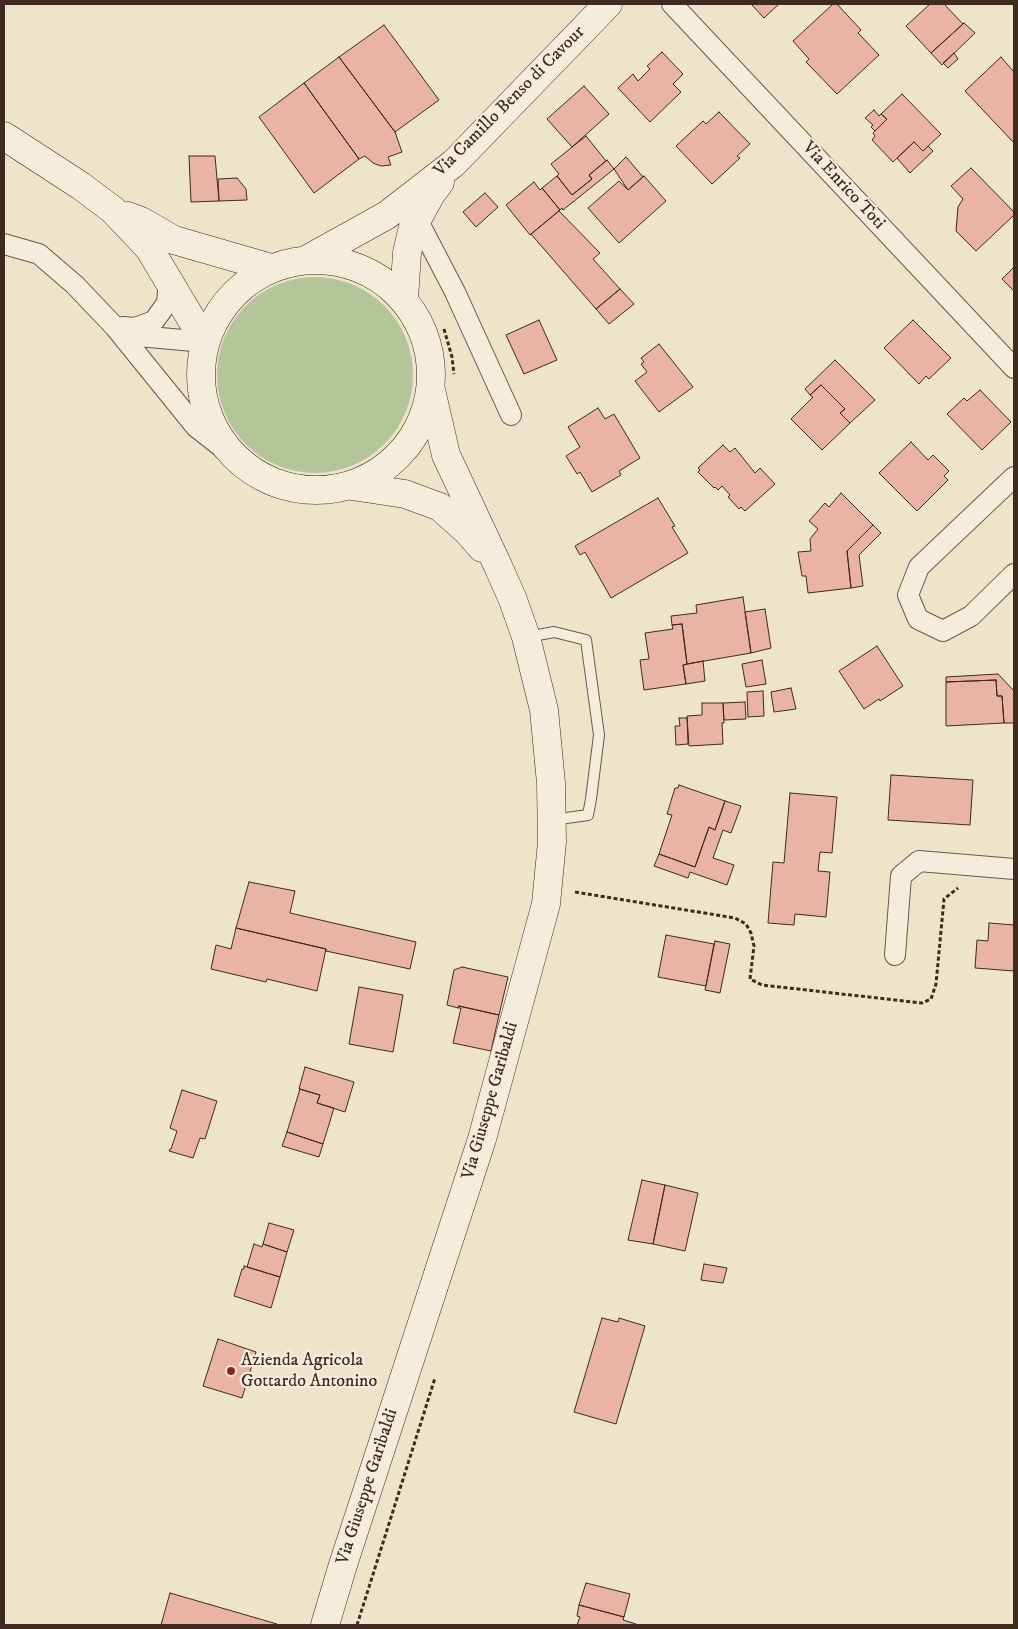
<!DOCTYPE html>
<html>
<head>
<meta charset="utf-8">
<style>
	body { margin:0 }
	#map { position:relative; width:1018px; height:1629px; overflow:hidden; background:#eee4c9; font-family:"IM FELL DW Pica",serif }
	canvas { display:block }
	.frame { position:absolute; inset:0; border:5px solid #3f2921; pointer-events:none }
</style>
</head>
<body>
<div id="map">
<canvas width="1018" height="1629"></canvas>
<div class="frame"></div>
</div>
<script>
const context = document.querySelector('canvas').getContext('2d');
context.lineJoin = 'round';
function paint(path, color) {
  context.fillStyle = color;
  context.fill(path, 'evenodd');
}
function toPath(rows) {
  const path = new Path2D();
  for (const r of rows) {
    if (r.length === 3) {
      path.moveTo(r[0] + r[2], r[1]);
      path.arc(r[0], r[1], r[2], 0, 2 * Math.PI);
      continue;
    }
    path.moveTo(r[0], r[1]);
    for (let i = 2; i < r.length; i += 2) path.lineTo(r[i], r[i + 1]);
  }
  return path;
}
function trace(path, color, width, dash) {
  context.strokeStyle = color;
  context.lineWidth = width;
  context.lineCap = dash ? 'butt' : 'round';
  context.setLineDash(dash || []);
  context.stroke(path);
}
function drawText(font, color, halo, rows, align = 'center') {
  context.font = font + ' "IM FELL DW Pica",serif';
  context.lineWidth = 4.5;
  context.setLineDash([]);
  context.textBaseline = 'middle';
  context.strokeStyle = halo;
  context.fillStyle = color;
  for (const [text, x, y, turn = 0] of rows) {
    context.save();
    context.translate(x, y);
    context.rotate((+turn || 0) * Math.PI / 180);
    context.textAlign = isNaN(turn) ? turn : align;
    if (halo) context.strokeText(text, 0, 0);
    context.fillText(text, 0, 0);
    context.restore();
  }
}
paint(toPath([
	[315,375,98]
]), '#b4c59a');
const building = toPath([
	[751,4,779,4,764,18,751,4],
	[833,4,837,4,861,30,858,33,879,55,837,94,806,62,809,59,793,41,833,4],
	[930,4,944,4,963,24,931,53,906,26,930,4],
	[964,23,975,33,942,65,931,53,964,23],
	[384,25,439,100,395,132,339,57,384,25],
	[662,52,683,74,673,84,681,92,650,122,618,88,633,74,638,81,650,69,647,66,662,52],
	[954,53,958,59,948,68,943,63,954,53],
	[339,57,395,132,402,152,388,157,391,165,381,166,373,163,365,156,359,159,304,83,339,57],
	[1001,57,1014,72,1014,143,965,91,1001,57],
	[304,83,359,159,314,193,259,117,304,83],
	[584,86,609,114,572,147,547,119,584,86],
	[902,94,941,134,923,151,914,142,893,162,872,140,875,136,873,133,887,119,881,114,902,94],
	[874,110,879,116,881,114,887,119,875,131,871,127,873,125,865,118,874,110],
	[719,112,750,144,737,156,740,158,712,184,676,146,703,121,706,124,719,112],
	[586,136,606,161,589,175,592,179,572,195,557,176,559,174,551,164,586,136],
	[914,142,923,151,928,146,933,151,910,173,897,158,914,142],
	[189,156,215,156,219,201,191,202,189,156],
	[626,157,643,177,628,190,614,169,626,157],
	[607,160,614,169,563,210,562,208,560,210,542,188,557,176,572,195,592,179,589,175,607,160],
	[971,168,1014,212,1014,215,976,251,956,231,958,207,963,199,951,186,971,168],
	[644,176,666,201,619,243,588,208,619,181,628,190,644,176],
	[237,178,246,189,247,200,219,201,218,179,237,178],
	[534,182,540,190,542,188,560,210,530,235,506,205,534,182],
	[485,193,498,207,476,227,463,212,485,193],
	[559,211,600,253,593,259,620,289,596,309,531,234,559,211],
	[1014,267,1014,291,1002,279,1014,267],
	[620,289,634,304,609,324,596,309,620,289],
	[539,320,557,360,524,374,506,335,539,320],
	[913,320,951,358,929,379,926,376,919,384,884,348,913,320],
	[659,344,693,387,659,412,635,381,647,372,641,364,644,362,641,358,659,344],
	[835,360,875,400,850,423,840,413,845,409,821,385,810,395,805,389,835,360],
	[821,385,845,409,840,413,850,423,822,450,791,419,813,397,810,395,821,385],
	[980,390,1011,422,982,450,947,414,964,398,967,401,980,390],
	[598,408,605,419,614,414,640,458,619,471,621,475,592,492,580,472,577,474,566,456,580,447,568,427,598,408],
	[911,442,928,460,933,455,949,471,944,476,948,480,917,511,879,473,911,442],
	[723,445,730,452,735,448,755,473,760,468,775,484,745,511,741,507,739,509,728,497,730,495,722,486,718,490,715,487,714,488,698,472,700,470,698,468,723,445],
	[841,493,873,525,847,551,851,588,808,593,806,576,802,576,798,552,811,551,810,539,818,529,809,521,825,503,829,507,841,493],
	[658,498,675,526,672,527,688,553,611,598,585,552,580,555,575,546,658,498],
	[873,525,881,533,859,555,863,586,851,588,847,551,873,525],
	[743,597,751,653,687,664,682,624,672,625,671,616,697,613,696,605,743,597],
	[765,609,771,648,751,653,745,612,765,609],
	[682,624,687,664,683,665,686,684,644,690,640,660,649,659,645,633,673,629,672,625,682,624],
	[877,646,903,686,880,701,879,699,864,709,839,671,877,646],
	[762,660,766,684,746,687,742,664,762,660],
	[703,661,705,681,686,684,683,665,703,661],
	[998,674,1014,691,1014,723,1004,723,1002,696,997,696,996,680,946,682,946,677,998,674],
	[996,680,997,696,1002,696,1004,723,946,726,946,682,996,680],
	[791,688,796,709,774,712,771,692,791,688],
	[763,691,764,716,748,717,747,692,763,691],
	[745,702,746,719,724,720,723,703,745,702],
	[702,703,723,703,724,723,722,723,723,744,689,746,687,716,702,715,702,703],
	[679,718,687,718,688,744,676,745,675,726,680,726,679,718],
	[891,775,973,780,970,825,888,820,891,775],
	[679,785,725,801,715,830,709,827,695,867,659,854,672,815,667,814,675,788,678,788,679,785],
	[790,793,837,797,832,853,820,852,818,871,830,872,826,917,795,914,794,925,768,923,773,862,784,863,790,793],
	[725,801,741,806,731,833,723,830,713,858,734,865,727,885,690,872,688,878,654,866,659,854,695,867,709,827,715,830,725,801],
	[249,882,295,891,290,913,416,942,410,969,326,951,326,949,236,928,249,882],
	[989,923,1014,925,1014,971,975,968,977,940,988,941,989,923],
	[236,928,326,949,317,991,267,979,266,982,211,969,216,945,231,949,236,928],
	[666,935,714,944,706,986,658,977,666,935],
	[715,941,730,944,720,993,705,990,715,941],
	[462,967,508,977,499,1015,459,1006,458,1008,447,1005,454,970,462,967],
	[359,987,403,995,393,1052,349,1044,359,987],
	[459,1006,499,1015,491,1051,453,1043,461,1008,458,1008,459,1006],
	[305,1067,354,1082,345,1112,317,1103,320,1095,299,1089,305,1067],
	[300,1089,320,1095,317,1103,334,1108,323,1144,287,1132,300,1089],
	[182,1090,217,1101,205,1139,200,1138,193,1158,169,1151,170,1149,171,1149,177,1131,170,1128,182,1090],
	[287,1132,323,1144,319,1157,282,1146,287,1132],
	[642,1180,665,1185,653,1244,628,1240,642,1180],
	[665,1185,698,1193,685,1251,653,1244,665,1185],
	[269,1223,294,1230,287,1252,263,1244,269,1223],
	[254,1244,262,1247,263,1244,287,1252,280,1277,247,1267,254,1244],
	[704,1264,727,1268,723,1283,701,1280,704,1264],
	[244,1266,280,1277,271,1308,234,1296,242,1269,244,1269,244,1266],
	[602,1318,618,1322,619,1318,645,1326,616,1424,574,1412,602,1318],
	[218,1339,256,1352,242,1398,203,1386,218,1339],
	[586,1583,630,1594,624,1617,579,1605,586,1583],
	[170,1593,277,1624,277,1625,161,1625,170,1593],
	[579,1605,624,1617,623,1620,636,1624,636,1625,577,1625,580,1617,577,1616,579,1605]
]);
paint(building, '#e9b4a3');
trace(building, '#3f2921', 1);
const lane = toPath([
	[527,637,554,632,586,640,599,735,591,799,588,815,552,820]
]);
const street = toPath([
	[672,4,1014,368],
	[411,211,417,219,455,292,511,415],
	[4,244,39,254,75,285,115,327,196,427,233,456],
	[115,327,138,336,205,342],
	[123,327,135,328,154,321,167,303,169,280],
	[1014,477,919,567,908,595,918,619,943,631,971,616,1014,574],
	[895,955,901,876,919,861,1014,869]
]);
const secondary = toPath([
	[4,136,81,186,113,210,149,248,205,342],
	[128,216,141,221,174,240,271,268],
	[316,375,115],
	[306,260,387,215,454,163,608,4],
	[404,299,407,253,413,227,431,194,440,182],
	[352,486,405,494,440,507,467,531,482,548],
	[325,1625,342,1568,482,1139,546,904,552,842,551,783,544,710,526,637,513,600,498,566,446,455,431,390]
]);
trace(lane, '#6b584b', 12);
trace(street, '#6b584b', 22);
trace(secondary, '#3f2921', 29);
trace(toPath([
	[444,329,452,357,454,374],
	[575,892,735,918,746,924,751,933,754,946,750,979,762,985,922,1003,931,999,936,984,944,899,958,888],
	[357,1625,435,1378]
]), '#3f2921', 3, [4, 2.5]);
trace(lane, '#f4eddc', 10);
trace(street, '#f4eddc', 20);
trace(secondary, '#f4eddc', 28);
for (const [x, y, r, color] of [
	[231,1371,5,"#8f2418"]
]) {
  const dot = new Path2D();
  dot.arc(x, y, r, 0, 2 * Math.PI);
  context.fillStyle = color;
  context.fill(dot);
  trace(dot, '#f4eddc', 2);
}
drawText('18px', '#3f2921', '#f4eddc', [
	["Via Camillo Benso di Cavour",510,102,-45],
	["Via Enrico Toti",843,186,47],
	["Via Giuseppe Garibaldi",491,1101,-74],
	["Via Giuseppe Garibaldi",368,1487,-72]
]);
drawText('18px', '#3f2921', '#f4eddc', [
	["Azienda Agricola",241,1361],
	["Gottardo Antonino",241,1382]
], 'left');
</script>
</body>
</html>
